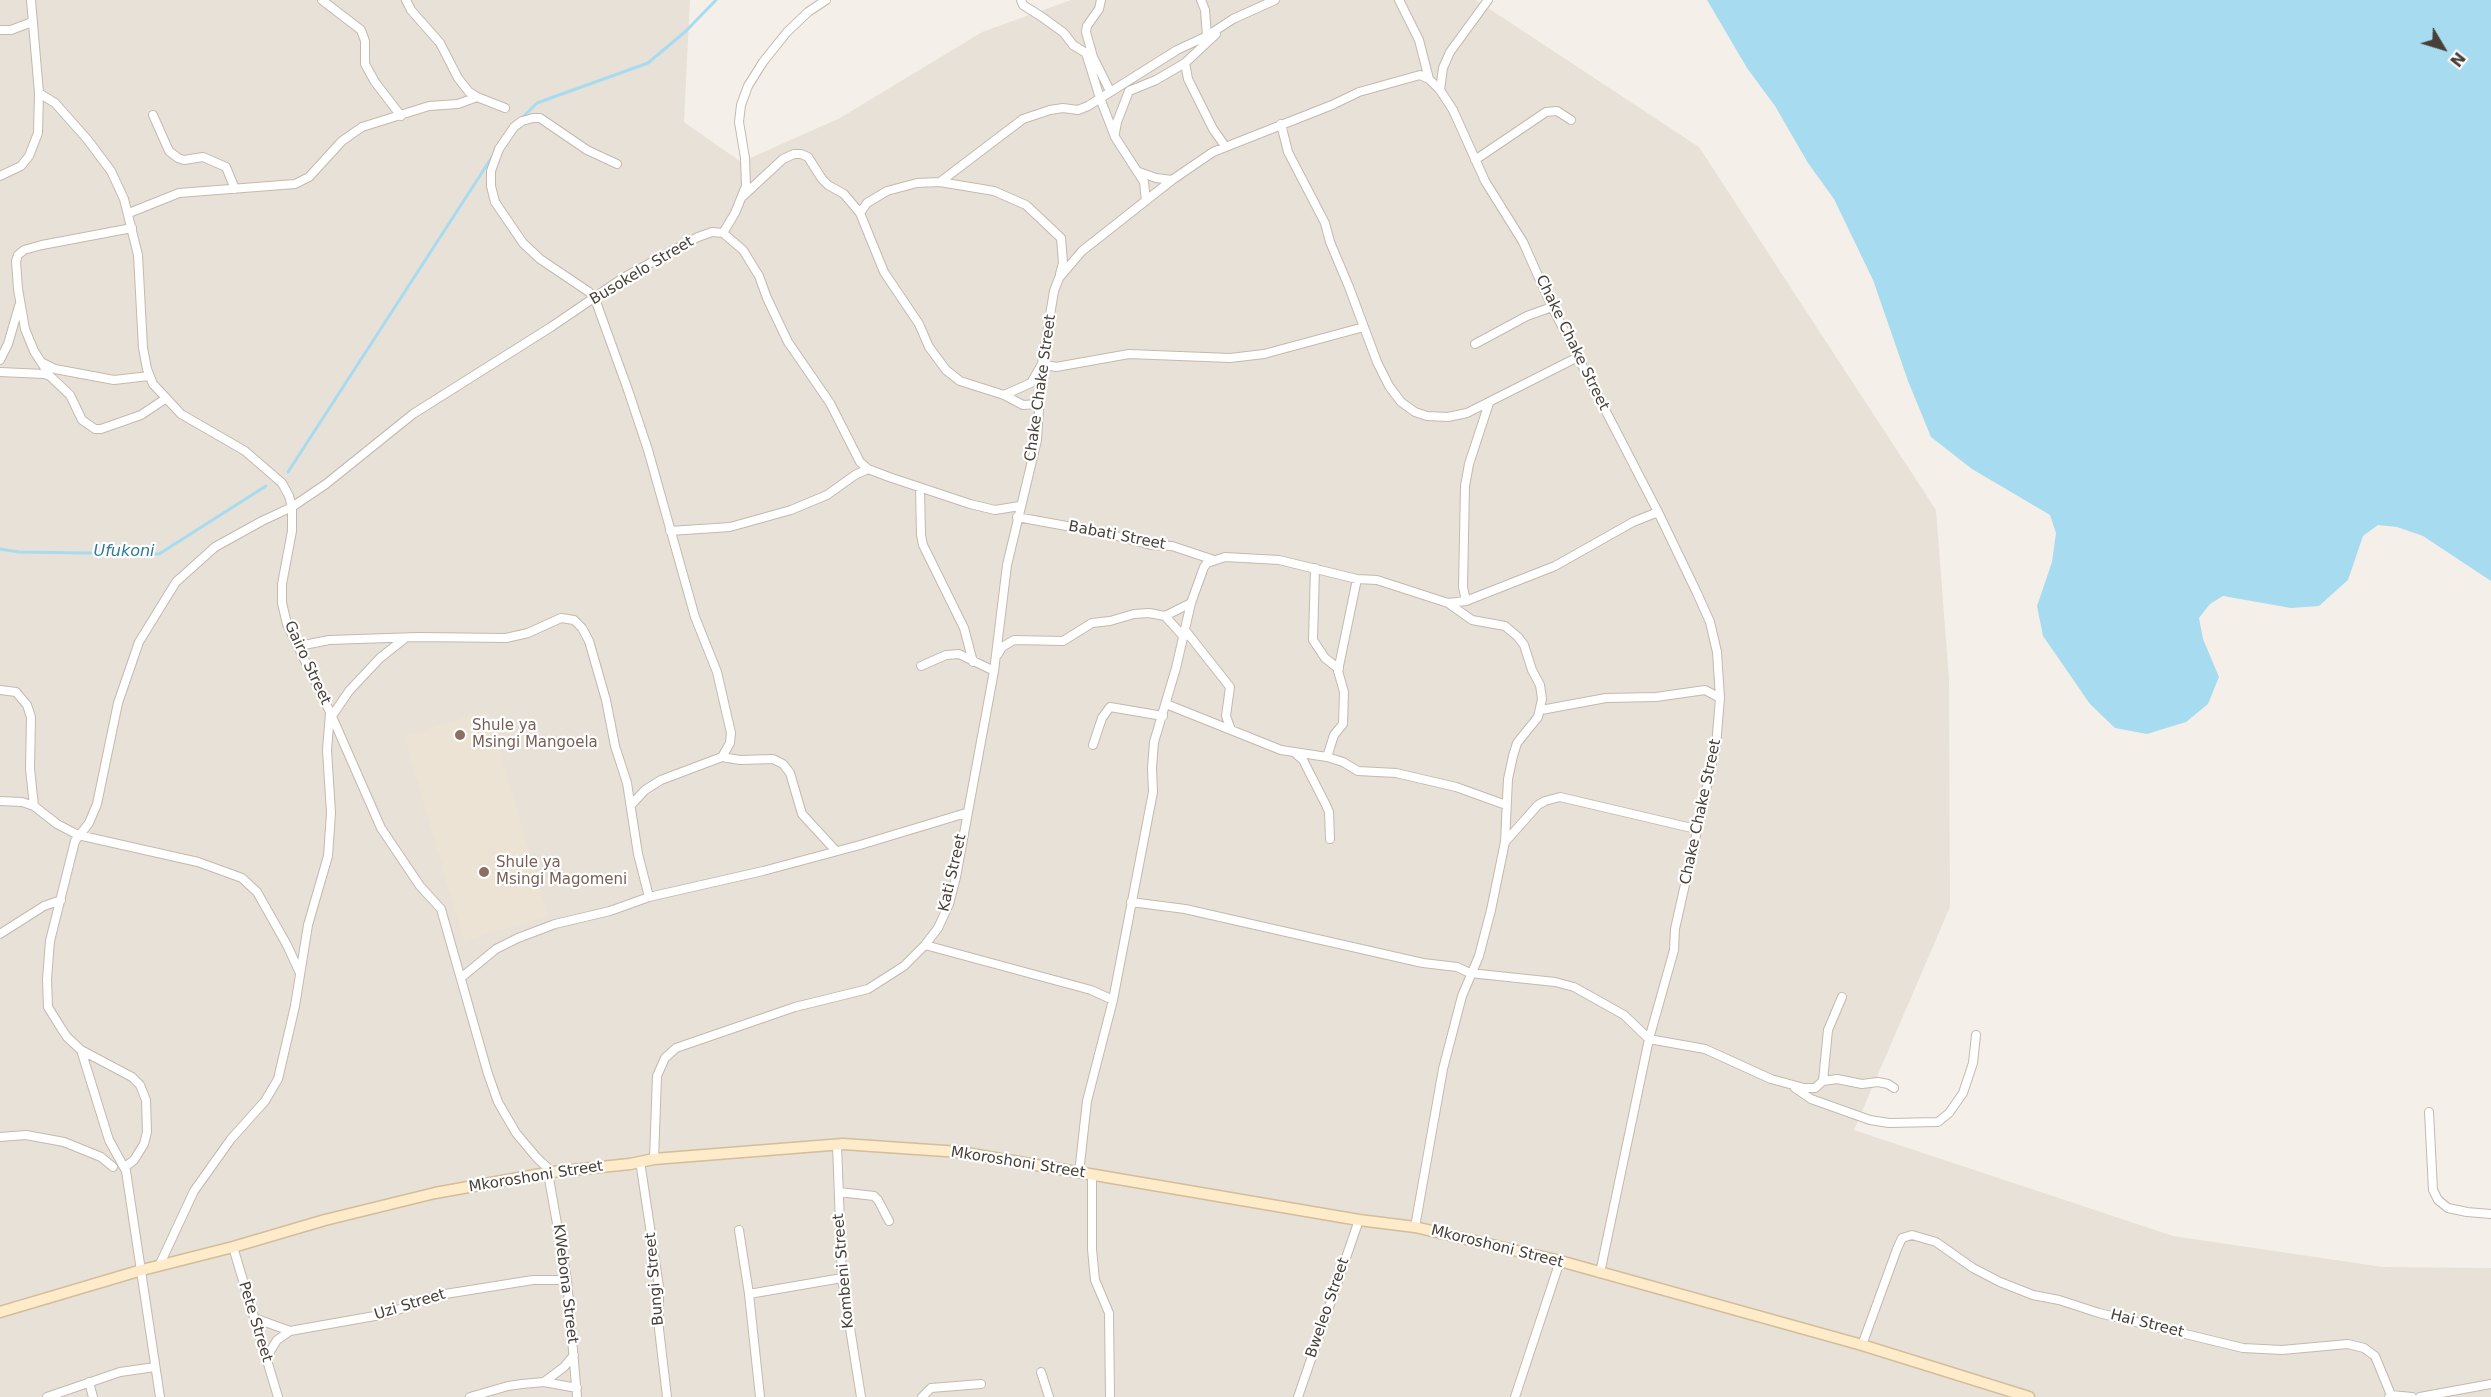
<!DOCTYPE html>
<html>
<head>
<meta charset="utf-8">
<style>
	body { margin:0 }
	#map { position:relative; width:2491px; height:1397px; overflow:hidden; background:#f4f0e9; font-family:"DejaVu Sans",sans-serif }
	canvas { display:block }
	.north { position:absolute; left:2413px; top:18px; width:60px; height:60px; -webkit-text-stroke:4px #fff; paint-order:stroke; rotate:128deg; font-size:16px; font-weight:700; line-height:24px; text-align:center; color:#484038 }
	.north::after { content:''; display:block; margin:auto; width:21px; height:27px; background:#484038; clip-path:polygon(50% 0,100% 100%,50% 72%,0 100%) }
</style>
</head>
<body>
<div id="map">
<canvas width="2491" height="1397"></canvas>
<div class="north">N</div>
</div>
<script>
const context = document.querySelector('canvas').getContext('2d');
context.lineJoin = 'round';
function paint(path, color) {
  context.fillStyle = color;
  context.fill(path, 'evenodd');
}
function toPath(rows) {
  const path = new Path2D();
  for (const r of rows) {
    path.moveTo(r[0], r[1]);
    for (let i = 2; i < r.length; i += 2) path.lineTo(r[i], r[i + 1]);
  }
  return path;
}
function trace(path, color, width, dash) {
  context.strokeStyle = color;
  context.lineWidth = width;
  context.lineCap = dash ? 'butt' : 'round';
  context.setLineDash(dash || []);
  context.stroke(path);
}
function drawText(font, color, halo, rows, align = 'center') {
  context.font = font + ' "DejaVu Sans",sans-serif';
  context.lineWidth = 4.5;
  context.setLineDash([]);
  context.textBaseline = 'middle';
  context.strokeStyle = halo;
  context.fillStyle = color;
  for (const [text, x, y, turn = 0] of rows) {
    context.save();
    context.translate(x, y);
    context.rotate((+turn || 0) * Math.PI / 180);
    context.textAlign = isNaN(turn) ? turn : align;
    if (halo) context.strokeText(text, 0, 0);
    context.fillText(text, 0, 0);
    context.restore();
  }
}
paint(toPath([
	[0,0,690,0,684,122,741,162,840,118,982,32,1071,0,1476,0,1699,147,1936,510,1949,679,1950,907,1854,1130,2173,1236,2383,1267,2491,1268,2491,1397,0,1397]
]), '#e8e1d8');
paint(toPath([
	[488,711,548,916,464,941,404,736]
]), '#ede3d4');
paint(toPath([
	[1707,0,2491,0,2491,581,2423,536,2397,527,2378,525,2363,536,2348,580,2319,606,2291,608,2223,596,2210,604,2199,618,2203,639,2219,677,2208,704,2186,722,2147,734,2115,728,2090,704,2043,636,2037,606,2052,562,2056,533,2050,515,1972,469,1931,437,1908,381,1873,280,1834,199,1808,163,1775,106,1747,68]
]), '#a7dbef');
trace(toPath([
	[520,120,537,103,648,63,686,31,716,0],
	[288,472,494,154],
	[0,549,19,552,159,554,266,486]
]), '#a7dbef', 3);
const street = toPath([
	[322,0,361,30,365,41,365,64,375,82,401,116],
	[406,0,411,10,440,43,458,78,469,92,477,97,505,108],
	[1021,0,1023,5,1042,17,1064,33,1073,45,1086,53,1100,98,1115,137,1144,182,1146,201],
	[1101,0,1099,9,1087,26,1086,32,1093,57,1110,91],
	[1201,0,1205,10,1207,36],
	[1399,0,1419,40,1429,79],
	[0,30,11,30,32,22],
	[1185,63,1188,79,1213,129,1225,146],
	[1440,90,1443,68,1450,52,1488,0],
	[39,93,55,103,87,139,111,171,124,199,138,255,143,348,147,369,153,384,181,414,245,451,282,483,289,496,292,507,292,531,282,584,282,603,287,624,330,712,381,828,420,886,441,909,488,1074,498,1102,516,1133,537,1158,552,1172],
	[153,115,169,151,178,158,184,160,203,157,226,167,235,189],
	[1281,124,1288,152,1325,223,1330,242,1349,287,1377,362,1389,386,1401,402,1415,412,1427,416,1448,417,1467,413,1578,357],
	[1115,133,1117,122,1129,91,1156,80,1185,63,1216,34],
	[1475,160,1546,112,1557,111,1571,120],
	[617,164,587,150,540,118,533,118,522,121,514,127,499,149,491,171,491,186,495,202,523,243,540,259,589,292,595,299,628,390,648,450,695,617,717,672,731,733,730,743,722,757,661,780,645,790,631,805],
	[1139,172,1156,178,1172,180],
	[0,176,21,166,29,156,38,133,39,93,31,0],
	[940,182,1023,119,1050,110,1063,108,1078,110,1088,106,1177,50,1207,36,1233,19,1275,0],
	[743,196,783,159,794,154,801,154,808,157,822,179,828,185,844,194,860,213,884,272,919,324,929,347,946,370,960,381,1004,395,1023,405,1038,404],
	[129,213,179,193,295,184,309,177,342,141,362,127,429,106,458,104,477,97],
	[860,213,867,203,887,191,917,183,940,182,994,191,1026,205,1061,238,1063,263,1060,274],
	[723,233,735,213,746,186,745,158,739,122,741,105,748,86,763,62,787,32,808,12,826,0],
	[1475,344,1527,316,1552,307],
	[0,360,8,344,19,306],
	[43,363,55,369,114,380,149,376],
	[0,372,44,374,50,376,70,395,82,420,95,429,101,429,141,415,165,399],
	[50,376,34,351,25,329,18,289,16,261,18,255,24,250,42,245,132,228],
	[1004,395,1031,383,1042,364,1056,367,1129,354,1230,358,1264,354,1364,327],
	[920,489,921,535,923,545,964,628,973,662],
	[1017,517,1105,533,1151,545,1172,546,1214,560],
	[670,531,730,527,791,510,827,495,855,475,868,469],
	[1315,568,1313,640,1325,658,1339,669],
	[1466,601,1463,587,1465,486,1469,464,1489,403],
	[1165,616,1191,603],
	[1185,630,1230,687,1226,716,1231,730],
	[299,646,329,640,418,637,506,638,528,633,561,618,574,620,582,628,589,641,606,700,615,746,627,783,638,854,649,897],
	[998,654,1002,647,1014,640,1063,641,1092,623,1110,621,1134,614,1149,613,1165,616,1184,637],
	[921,666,946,655,959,654,994,671],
	[0,690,16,692,27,705,31,717,30,769,34,806],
	[1166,704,1281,750,1327,757,1343,762,1358,771,1396,773,1456,787,1506,805],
	[1541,710,1606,698,1656,697,1705,690,1720,698],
	[332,716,349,691,380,658,404,639],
	[1093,745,1102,718,1110,707,1163,716],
	[1295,753,1303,760,1326,805,1329,812,1330,839],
	[722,757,740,760,773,759,783,764,790,773,802,814,836,851],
	[1327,757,1334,735,1343,724,1344,692,1338,671,1357,579],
	[0,801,22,802,34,806,57,824,78,835,198,862,242,878,257,892,287,945,299,971],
	[1505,842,1538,805,1545,801,1560,797,1696,829],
	[1131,902,1185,909,1423,963,1457,967,1470,973,1555,982,1574,987,1624,1015,1649,1039,1705,1049,1771,1079,1804,1088,1815,1088,1823,1081,1828,1030,1842,997],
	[0,934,44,906,61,900],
	[925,945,1091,990,1113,1000],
	[462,977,496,949,518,938,555,924,610,911,649,897,763,871,860,845,966,813],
	[81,1050,109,1140,126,1171,160,1397],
	[1823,1081,1837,1079,1862,1084,1878,1082,1888,1084,1894,1088],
	[1795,1088,1811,1099,1870,1120,1889,1123,1938,1122,1949,1113,1963,1093,1973,1063,1976,1035],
	[2429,1112,2433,1190,2438,1200,2448,1208,2467,1212,2491,1214],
	[0,1137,26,1135,64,1142,101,1157,113,1167],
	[837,1144,842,1278,861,1397],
	[654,1159,657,1076,665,1058,676,1048,795,1007,868,989,904,966,925,945,938,928,949,904,956,877,994,671,1007,565,1037,440,1042,364,1054,291,1059,278,1082,251,1172,180,1213,152,1332,105,1359,92,1420,75,1429,79,1440,90,1453,110,1485,181,1523,242,1552,307,1658,512,1697,593,1710,622,1717,652,1720,698,1716,746,1675,929,1674,950,1649,1039,1600,1273],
	[640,1161,659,1287,659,1329,667,1397],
	[125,1167,134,1160,144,1144,147,1132,146,1100,140,1085,132,1077,81,1050,67,1037,61,1028,48,1007,47,979,50,941,75,841,89,823,97,804,118,703,139,642,176,582,215,547,262,521,292,507,326,484,413,414,551,327,623,278,698,237,712,232,723,233,743,250,759,276,767,298,788,342,830,403,860,462,868,469,889,477,970,504,995,510,1020,506],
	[548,1173,567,1280,577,1397],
	[1079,1173,1087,1101,1113,1000,1153,792,1152,768,1154,742,1176,668,1191,603,1204,567,1207,563,1225,557,1279,560,1357,579,1377,580,1448,603,1466,601,1555,566,1633,522,1658,512],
	[1092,1175,1092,1249,1095,1280,1109,1313,1110,1397],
	[839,1192,874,1196,878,1200,889,1221],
	[1415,1227,1443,1069,1462,996,1479,956,1491,910,1505,842,1508,779,1513,756,1517,743,1538,717,1542,699,1540,685,1532,670,1524,645,1518,637,1505,626,1472,620,1448,603],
	[739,1230,749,1294,760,1397],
	[233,1247,278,1397],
	[159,1266,194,1191,231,1139,265,1101,278,1079,295,1006,308,925,328,856,331,813,327,750,330,713],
	[749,1294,842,1278],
	[254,1318,290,1331],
	[1862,1345,1897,1249,1902,1238,1912,1235,1936,1242,1973,1268,2000,1282,2033,1295,2059,1300,2099,1313,2243,1348,2282,1350,2348,1344,2364,1348,2375,1356,2391,1395],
	[266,1358,277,1340,290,1331,386,1314,439,1295,533,1280,567,1280],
	[1041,1372,1049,1397],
	[89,1382,93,1397],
	[544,1382,564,1367,574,1355],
	[47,1397,120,1372,155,1367],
	[470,1397,508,1386,522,1384,544,1382,577,1388],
	[922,1397,931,1388,981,1384],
	[1298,1397,1359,1220],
	[1515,1397,1560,1261],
	[2389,1397,2391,1395,2412,1397],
	[2420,1397,2491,1384]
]);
const secondary = toPath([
	[0,1312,142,1270,233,1247,325,1220,435,1193,552,1172,630,1164,654,1159,843,1144,960,1152,1359,1220,1415,1227,1560,1261,1862,1345,2029,1397]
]);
trace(street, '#c3b9af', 10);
trace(secondary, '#d3bd9a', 13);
trace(street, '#fff', 8);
trace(secondary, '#fdebca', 10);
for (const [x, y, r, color] of [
	[460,735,6,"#8d6e63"],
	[484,872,6,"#8d6e63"]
]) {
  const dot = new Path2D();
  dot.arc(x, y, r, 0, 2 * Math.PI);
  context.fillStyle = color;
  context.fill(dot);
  trace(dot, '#fff', 2);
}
drawText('15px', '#484038', '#fff', [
	["Busokelo Street",642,271,-31],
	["Chake Chake Street",1572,343,64],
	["Chake Chake Street",1041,388,-82],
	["Babati Street",1117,536,11],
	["Gairo Street",307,663,65],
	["Chake Chake Street",1701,812,-78],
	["Kati Street",953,873,-77],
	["Mkoroshoni Street",1018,1163,9],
	["Mkoroshoni Street",536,1177,-9],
	["Mkoroshoni Street",1497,1247,14],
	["Kombeni Street",844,1271,-95],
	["Bungi Street",655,1279,-95],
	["KWebona Street",565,1284,83],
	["Uzi Street",410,1305,-17],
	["Bweleo Street",1328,1308,-71],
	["Pete Street",255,1322,73],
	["Hai Street",2147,1324,14]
]);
drawText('15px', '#785e54', '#fff', [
	["Shule ya",472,726],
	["Msingi Mangoela",472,743],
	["Shule ya",496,863],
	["Msingi Magomeni",496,880]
], 'left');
drawText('italic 16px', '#2d7a9b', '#fff', [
	["Ufukoni",124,552]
]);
</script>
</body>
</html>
